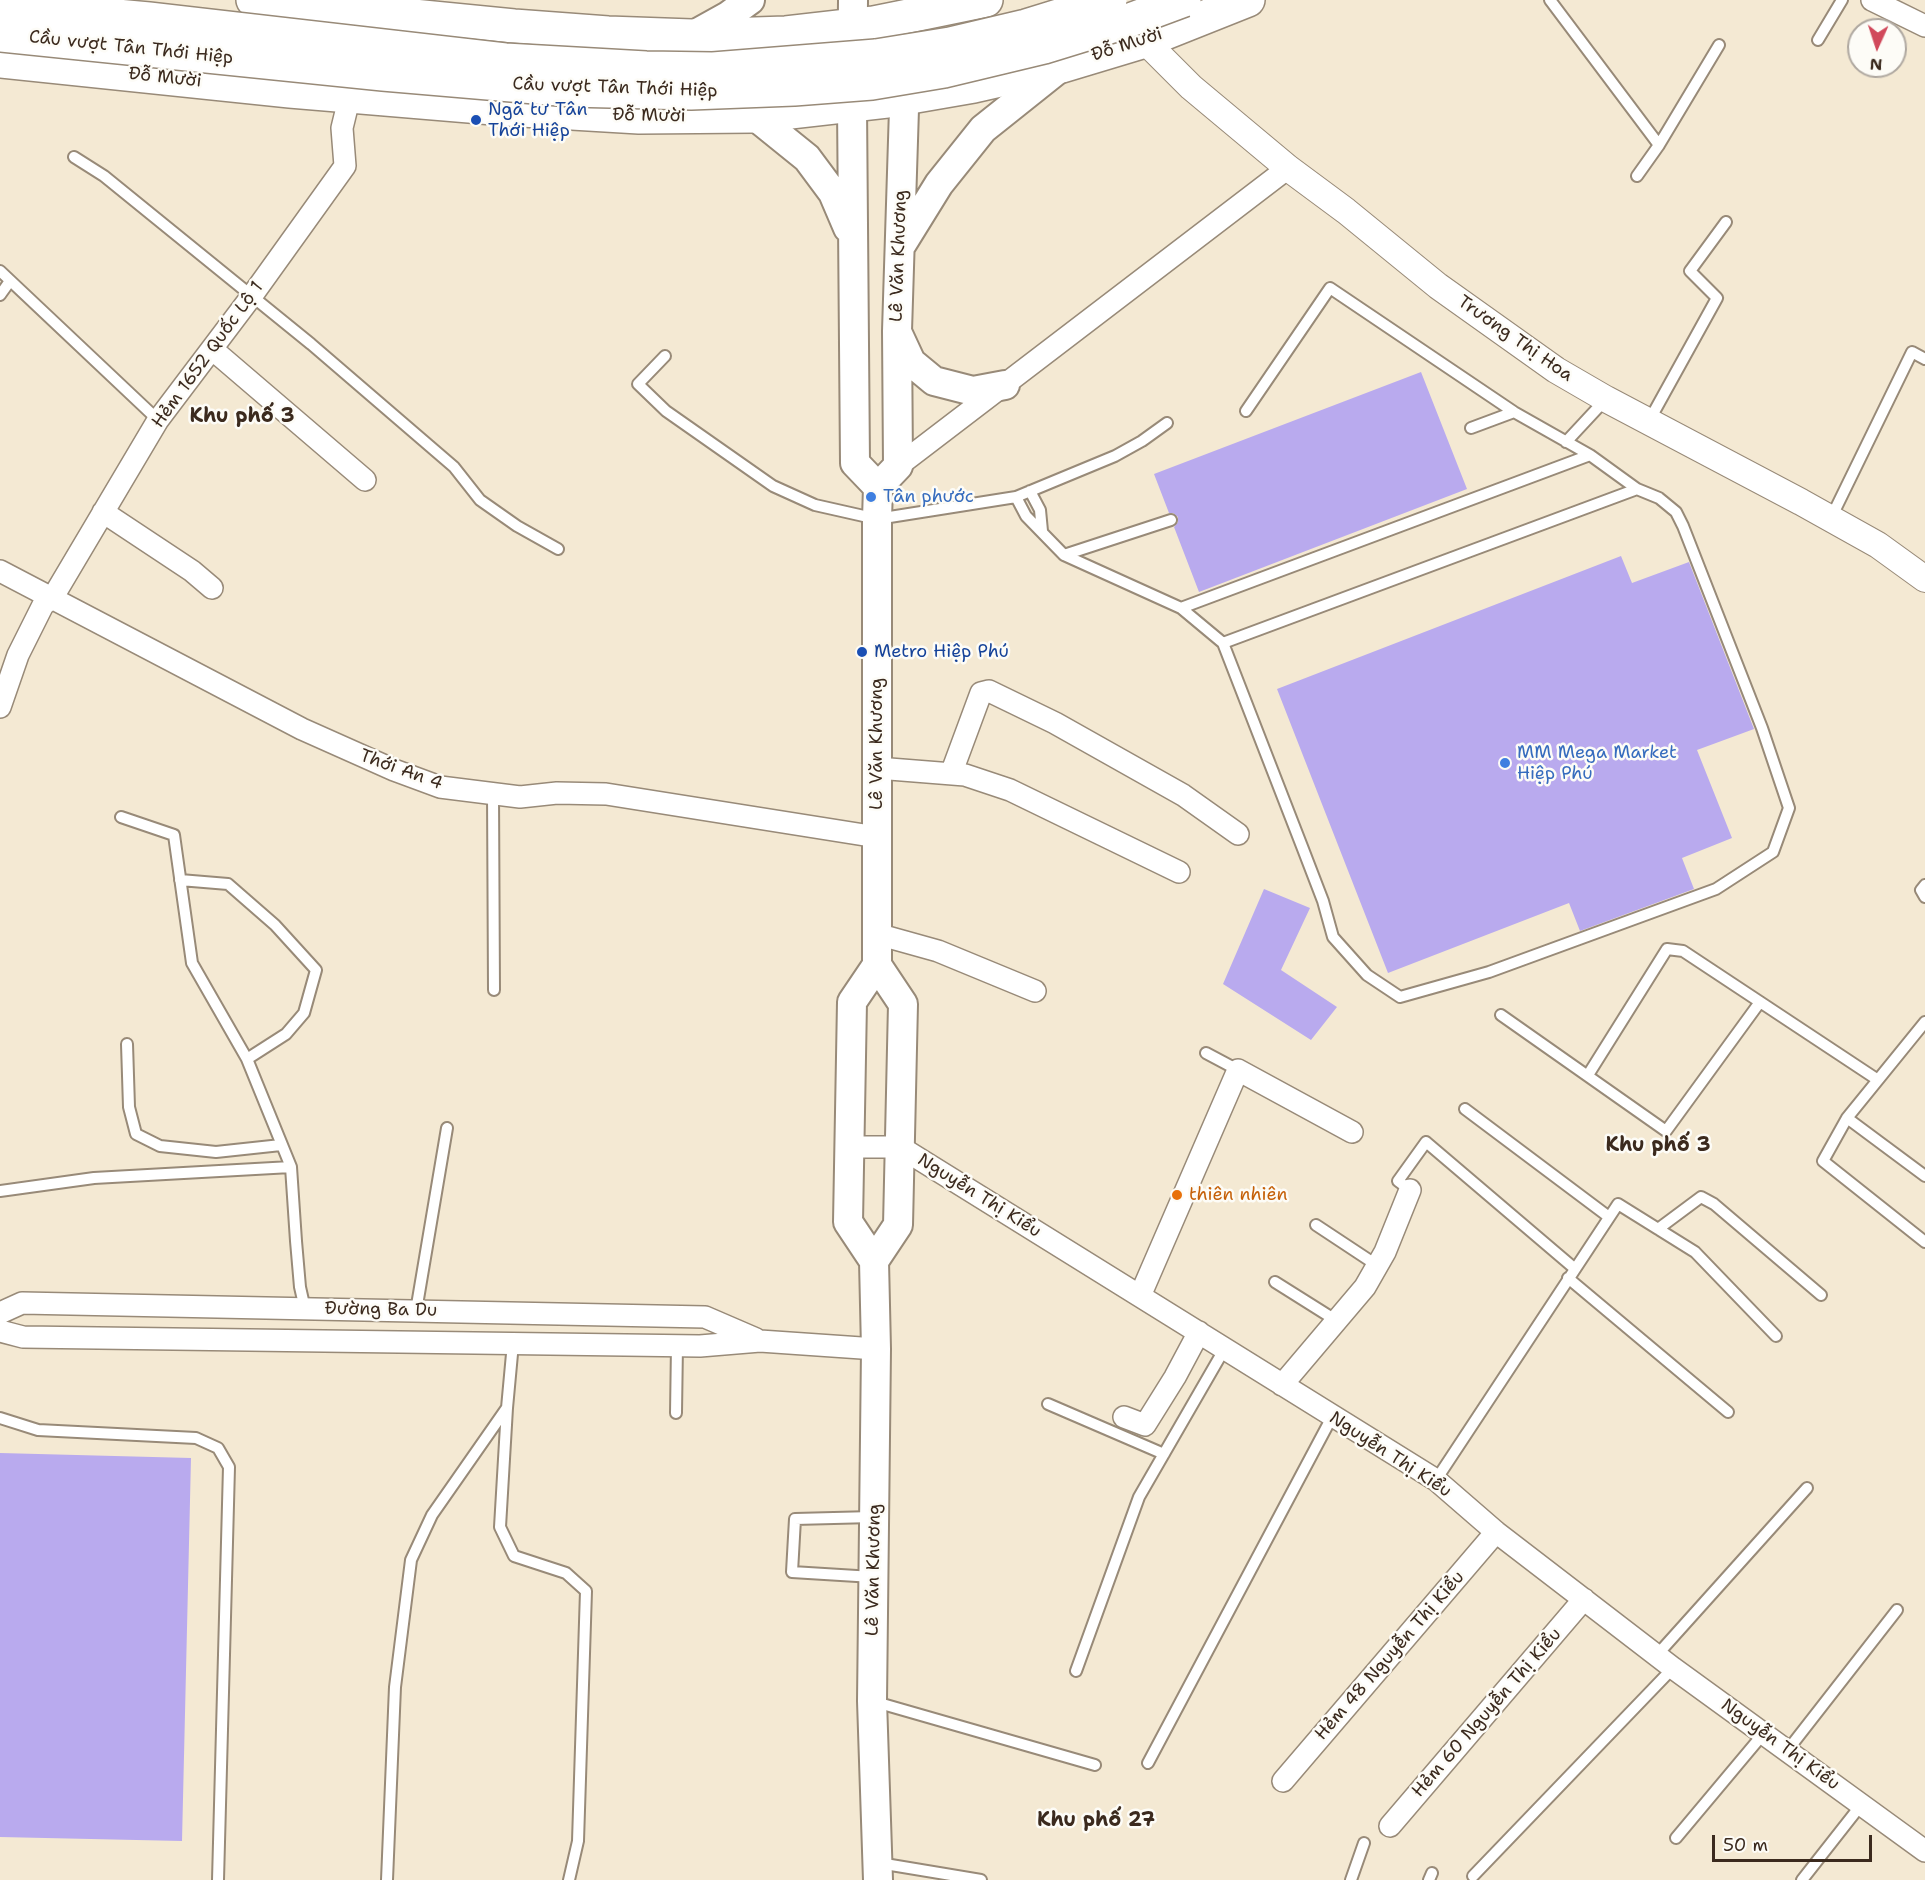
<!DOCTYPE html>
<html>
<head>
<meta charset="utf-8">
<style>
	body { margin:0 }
	#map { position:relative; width:1925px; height:1880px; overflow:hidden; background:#f4e9d3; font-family:"Shantell Sans",sans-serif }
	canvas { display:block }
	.north { position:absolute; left:1847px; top:18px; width:60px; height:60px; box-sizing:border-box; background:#fdfcf7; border:2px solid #afa8a0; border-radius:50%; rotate:183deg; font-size:16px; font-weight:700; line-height:24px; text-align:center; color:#3b2a1e }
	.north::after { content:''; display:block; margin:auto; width:21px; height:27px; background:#d1495b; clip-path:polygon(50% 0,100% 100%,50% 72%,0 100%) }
	.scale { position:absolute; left:1712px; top:1835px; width:160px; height:27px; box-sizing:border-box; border:3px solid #3b2a1e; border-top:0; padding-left:8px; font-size:18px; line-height:21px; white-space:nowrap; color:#3b2a1e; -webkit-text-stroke:4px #fdfcf7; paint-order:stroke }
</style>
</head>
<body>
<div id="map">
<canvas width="1925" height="1880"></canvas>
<div class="north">N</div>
<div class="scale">50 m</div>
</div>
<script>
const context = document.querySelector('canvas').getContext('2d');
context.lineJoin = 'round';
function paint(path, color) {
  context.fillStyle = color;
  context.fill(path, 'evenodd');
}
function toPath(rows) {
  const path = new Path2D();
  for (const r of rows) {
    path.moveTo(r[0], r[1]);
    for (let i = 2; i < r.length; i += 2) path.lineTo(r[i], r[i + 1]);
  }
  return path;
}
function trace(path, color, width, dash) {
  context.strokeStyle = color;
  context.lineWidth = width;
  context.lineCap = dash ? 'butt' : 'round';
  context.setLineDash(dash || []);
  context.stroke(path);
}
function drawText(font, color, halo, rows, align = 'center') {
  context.font = font + ' "Shantell Sans",sans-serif';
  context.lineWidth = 5;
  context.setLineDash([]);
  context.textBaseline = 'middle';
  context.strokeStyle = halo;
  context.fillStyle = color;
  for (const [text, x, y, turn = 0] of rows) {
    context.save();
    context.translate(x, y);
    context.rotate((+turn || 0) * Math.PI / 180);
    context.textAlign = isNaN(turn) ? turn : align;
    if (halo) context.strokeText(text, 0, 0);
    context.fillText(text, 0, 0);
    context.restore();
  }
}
paint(toPath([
	[1421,372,1467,489,1199,592,1174,527,1178,522,1178,517,1173,513,1169,513,1154,474],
	[1621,556,1632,583,1689,562,1754,729,1697,750,1732,838,1682,858,1694,889,1580,931,1569,903,1388,973,1277,689],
	[1264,889,1310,908,1281,970,1337,1007,1311,1040,1223,984],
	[0,1453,191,1458,182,1841,0,1837]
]), '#b9aaee');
const service = toPath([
	[1550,0,1659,145],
	[1818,40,1842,0],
	[74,157,104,176,311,344,454,467,480,500,517,526,558,549],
	[1637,176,1659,145,1719,45],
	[0,271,158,420],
	[0,295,10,281],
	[665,356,638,384,666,411,773,486,815,505,877,519,1016,497,1115,456,1142,441,1167,423],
	[1649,421,1717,298,1690,271,1726,222],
	[1471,428,1514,412],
	[1566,442,1606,399],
	[1030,491,1040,510,1042,531],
	[1016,497,1026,516,1064,555,1181,608,1223,643,1303,849,1323,901,1333,937,1367,975,1400,997,1489,972,1716,889,1773,852,1789,808,1762,728,1683,526,1676,512,1659,498,1637,489,1590,455,1514,412,1330,288,1246,411],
	[1831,518,1912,352,1925,359],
	[1064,555,1171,520],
	[1181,608,1590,455],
	[1223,643,1637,489],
	[493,793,494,990],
	[121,817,174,835,192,963,247,1059,291,1167,296,1241,300,1287,305,1309],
	[180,880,228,884,275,925,316,970,304,1013,286,1034,247,1059],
	[1925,885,1921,890,1925,897],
	[1501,1015,1666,1131,1760,1002],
	[1925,1022,1847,1118,1823,1161,1925,1242],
	[127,1044,129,1107,136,1134,160,1146,216,1152,281,1145],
	[1206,1053,1238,1070],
	[1588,1075,1667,949,1683,951,1878,1080],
	[1465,1109,1609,1217],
	[1847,1118,1925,1176],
	[1410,1190,1398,1181,1426,1142,1574,1268],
	[0,1191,94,1178,291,1167],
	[1316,1225,1378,1266],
	[1658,1229,1701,1197,1714,1204,1821,1295],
	[1568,1278,1728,1412],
	[1275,1282,1337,1321],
	[416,1311,447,1128],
	[513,1343,507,1408,500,1527,514,1556,566,1573,586,1591,578,1841,569,1880],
	[1048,1404,1164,1454],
	[676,1413,677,1345],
	[0,1418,38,1430,196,1438,218,1448,229,1467,218,1880],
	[1436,1480,1618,1204,1695,1252,1776,1336],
	[873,1577,792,1572,795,1519,873,1517],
	[1657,1655,1807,1488],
	[1076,1671,1139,1497,1225,1348],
	[872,1701,1095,1765],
	[1787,1751,1897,1610],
	[1148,1763,1332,1417],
	[1676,1838,1764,1733],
	[879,1863,981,1880],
	[1473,1876,1673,1668],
	[387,1880,395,1687,411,1560,432,1515,506,1409],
	[1351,1880,1364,1843],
	[1429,1880,1432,1873],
	[1802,1880,1861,1805]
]);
const minor = toPath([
	[1872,0,1925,26],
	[212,349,365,480],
	[898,466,1288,168],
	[103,512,192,571,212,588],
	[0,571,302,729,394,770,440,787,520,797,557,793,606,794,877,837],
	[0,707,18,655,43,605,53,597,158,420,251,297,345,166,342,128,350,95],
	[877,768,965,775,1010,790,1179,872],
	[951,774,981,693,989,691,1055,723,1183,795,1238,834],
	[877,934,938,951,1035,991],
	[849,1147,900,1147,1436,1480,1496,1532,1673,1668,1925,1851],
	[1140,1296,1238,1070,1352,1132],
	[0,1313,22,1303,705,1317,756,1339],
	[0,1331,23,1337,700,1346,760,1341,876,1349],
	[1282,1385,1365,1287,1385,1252,1410,1190],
	[1124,1417,1145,1425,1175,1377,1199,1332],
	[1283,1781,1496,1532],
	[1390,1826,1584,1599]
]);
const tertiary = toPath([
	[1145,41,1191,87,1288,168,1346,211,1438,286,1556,370,1606,399,1801,502,1878,545,1925,579]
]);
const secondary = toPath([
	[853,0,852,106,855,463,878,487],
	[692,36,728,16,750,0],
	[755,116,807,158,833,193,848,228],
	[900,247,939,184,983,129,1062,66],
	[898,334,911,362,934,381,973,391,1005,385],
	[877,965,852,1002,848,1222,874,1261,876,1349,872,1701,878,1880],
	[874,1261,898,1225,903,1004,877,965,877,519,878,487,898,466,897,331,905,77]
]);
const trunk = toPath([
	[253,0,514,26,608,33,692,36,786,33,874,23,986,0],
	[0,61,290,91,505,109,639,117,755,116,887,101,974,86,1062,66,1145,41,1248,0]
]);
trace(service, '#988a78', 14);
trace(minor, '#988a78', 24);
trace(tertiary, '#988a78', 28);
trace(secondary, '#988a78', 32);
trace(trunk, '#988a78', 36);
trace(service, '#fff', 10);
trace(minor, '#fff', 21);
trace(tertiary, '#fff', 26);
trace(secondary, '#fff', 28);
trace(trunk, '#fff', 33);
const trunkBridge = toPath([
	[0,5,149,19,505,60,646,68,713,69,876,56,950,44,1026,26,1110,0],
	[0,35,383,74,570,90,691,93,794,89,872,83,944,71,1044,47,1122,23,1184,0]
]);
trace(trunkBridge, '#988a78', 36, []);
trace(trunkBridge, '#fff', 33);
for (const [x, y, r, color] of [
	[476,120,6,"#1a4fb4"],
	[871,497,6,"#3f7fe0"],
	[862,652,6,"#1a4fb4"],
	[1505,763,6,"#3f7fe0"],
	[1177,1195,6,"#e8710a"]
]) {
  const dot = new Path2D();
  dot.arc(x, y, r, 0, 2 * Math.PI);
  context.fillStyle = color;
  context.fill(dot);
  trace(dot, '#fdfcf7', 2);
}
drawText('18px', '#3b2a1e', '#fdfcf7', [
	["Đỗ Mười",1127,45,-18],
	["Cầu vượt Tân Thới Hiệp",131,48,6],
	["Đỗ Mười",165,78,6],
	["Cầu vượt Tân Thới Hiệp",615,88,2],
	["Đỗ Mười",649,116,1],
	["Lê Văn Khương",899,256,-88],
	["Trương Thị Hoa",1515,339,35],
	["Hẻm 1652 Quốc Lộ 1",208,355,-54],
	["Lê Văn Khương",877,744,-90],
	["Thới An 4",401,770,20],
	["Nguyễn Thị Kiểu",979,1196,32],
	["Đường Ba Du",381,1310,1],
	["Nguyễn Thị Kiểu",1390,1455,33],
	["Lê Văn Khương",874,1570,-89],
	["Hẻm 48 Nguyễn Thị Kiểu",1390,1656,-49],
	["Hẻm 60 Nguyễn Thị Kiểu",1487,1713,-49],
	["Nguyễn Thị Kiểu",1780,1745,36]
]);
drawText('18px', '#164399', '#fdfcf7', [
	["Ngã tư Tân",488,110],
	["Thới Hiệp",488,131],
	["Metro Hiệp Phú",874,652]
], 'left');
drawText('18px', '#366cbe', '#fdfcf7', [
	["Tân phước",883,497],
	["MM Mega Market",1517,753],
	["Hiệp Phú",1517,774]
], 'left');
drawText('18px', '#c56008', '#fdfcf7', [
	["thiên nhiên",1189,1195]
], 'left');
drawText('bold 20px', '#3b2a1e', '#fdfcf7', [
	["Khu phố 3",242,417],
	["Khu phố 3",1658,1146],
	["Khu phố 27",1096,1821]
]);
</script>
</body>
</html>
